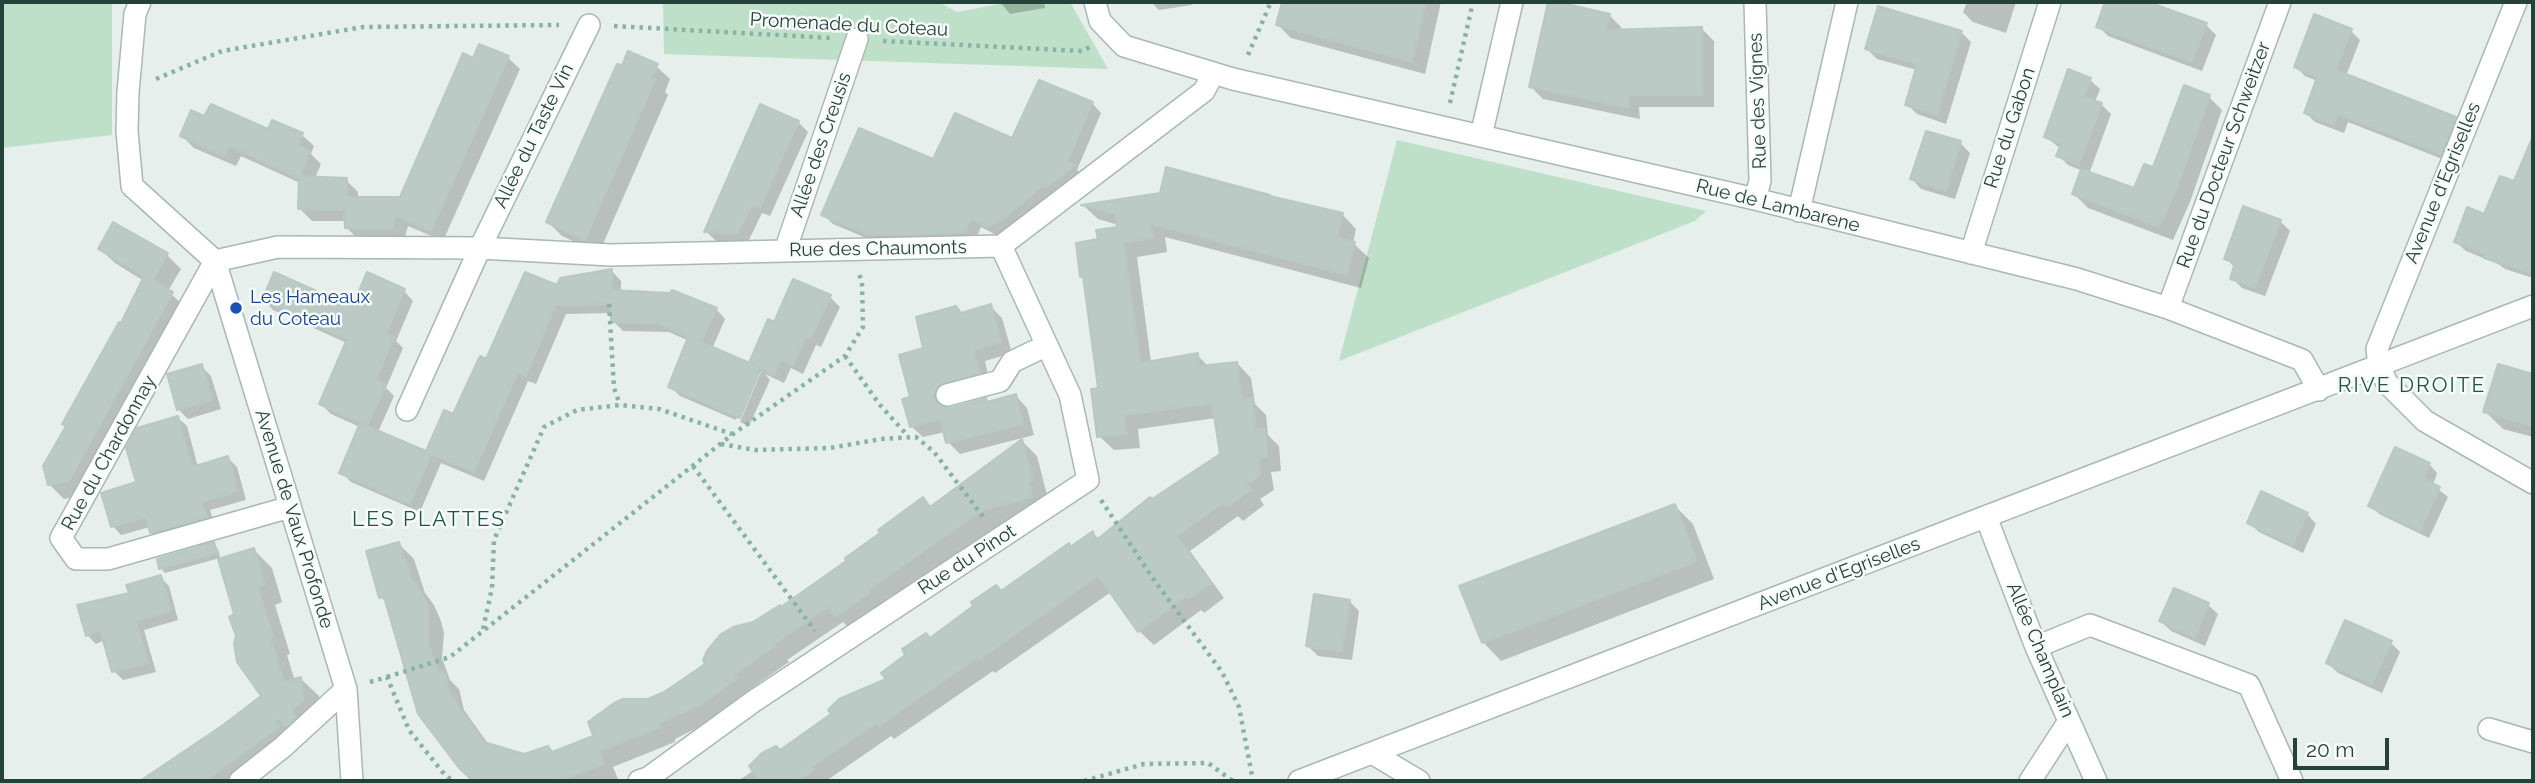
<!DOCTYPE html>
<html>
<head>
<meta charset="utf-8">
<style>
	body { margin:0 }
	#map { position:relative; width:2535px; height:783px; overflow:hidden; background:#e6efeb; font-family:Raleway,sans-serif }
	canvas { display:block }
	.frame { position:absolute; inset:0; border:4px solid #24423a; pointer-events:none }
	.scale { position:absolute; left:2293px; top:738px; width:96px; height:32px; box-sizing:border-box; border:4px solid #24423a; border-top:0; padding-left:9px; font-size:21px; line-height:24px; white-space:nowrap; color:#24423a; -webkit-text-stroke:5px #f7fbf9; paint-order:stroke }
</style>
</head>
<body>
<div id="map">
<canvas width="2535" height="783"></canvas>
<div class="frame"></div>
<div class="scale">20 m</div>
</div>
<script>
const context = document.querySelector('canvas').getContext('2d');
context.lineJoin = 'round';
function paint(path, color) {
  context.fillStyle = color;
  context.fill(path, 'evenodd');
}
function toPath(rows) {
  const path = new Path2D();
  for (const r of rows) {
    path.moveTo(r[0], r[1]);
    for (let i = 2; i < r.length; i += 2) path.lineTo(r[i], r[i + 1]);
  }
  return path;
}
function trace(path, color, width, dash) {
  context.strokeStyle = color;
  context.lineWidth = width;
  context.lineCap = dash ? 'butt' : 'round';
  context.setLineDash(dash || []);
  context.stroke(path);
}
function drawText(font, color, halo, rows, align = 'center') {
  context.font = font + ' Raleway,sans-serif';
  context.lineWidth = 5;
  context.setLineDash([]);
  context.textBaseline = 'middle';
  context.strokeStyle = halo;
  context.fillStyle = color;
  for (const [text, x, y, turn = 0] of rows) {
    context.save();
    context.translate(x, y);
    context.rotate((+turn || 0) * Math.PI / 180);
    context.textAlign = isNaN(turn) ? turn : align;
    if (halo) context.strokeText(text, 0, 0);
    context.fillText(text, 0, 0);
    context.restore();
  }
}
paint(toPath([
	[2,2,112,2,112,135,2,148],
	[663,2,939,2,957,12,1010,2,1070,2,1108,69,664,54],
	[1397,140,1706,211,1695,221,1339,361]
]), '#bfe0c8');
paint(toPath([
	[1000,2,1044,2,1045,8,1010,14],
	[1151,2,1192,2,1192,5,1159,10],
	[1284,2,1441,2,1425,74,1291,38,1278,25],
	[1549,2,1609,15,1621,27,1621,31,1702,29,1714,41,1714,107,1639,107,1640,119,1543,99,1531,87],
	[1967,2,2016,2,2006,33,1973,22,1963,12],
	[2107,2,2142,2,2206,25,2216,35,2202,71,2108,36,2098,26],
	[2351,31,2360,40,2346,76,2455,118,2464,127,2450,162,2348,122,2344,133,2315,122,2306,113,2318,81,2305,76,2296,67],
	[1961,32,1971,42,1946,124,1917,114,1907,104,1917,70,1877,59,1867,49],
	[508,58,520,69,443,241,408,226,404,240,358,239,347,228,346,221,312,221,300,209,300,183,241,156,236,166,194,148,182,136,205,119,269,132,302,135,314,146,311,154,321,164,315,178,346,180,358,192,358,199,401,198,474,60],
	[656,66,670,79,665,92,668,95,599,253,562,236,548,222],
	[2090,80,2100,89,2095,102,2101,104,2111,114,2089,174,2135,191,2154,169,2209,97,2222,110,2190,202,2173,240,2088,208,2074,194,2083,171,2068,165,2058,155,2061,149,2046,137],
	[1092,103,1101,113,1077,170,1083,176,998,236,981,227,975,241,878,243,833,224,823,214,934,162,1013,140],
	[798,122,808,132,770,216,762,213,748,242,716,241,706,231],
	[1927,133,1960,143,1970,153,1955,199,1921,189,1912,179],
	[1161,195,1270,196,1342,214,1356,229,1353,243,1369,258,1361,288,1165,237,1167,252,1137,257,1151,362,1197,355,1209,367,1237,363,1251,378,1255,404,1266,415,1268,435,1279,446,1281,471,1271,472,1274,490,1260,499,1264,505,1243,521,1238,516,1190,551,1224,598,1204,613,1201,610,1154,645,1139,631,1111,592,995,673,993,671,894,739,891,736,826,781,738,781,889,680,930,639,1069,546,1071,548,1093,533,1099,539,1222,455,1216,418,1138,429,1140,448,1114,450,1099,436,1100,390,1086,279,1082,276,1100,241,1119,229,1118,225,1098,219,1085,207],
	[2468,209,2501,260,2533,247,2533,278,2505,269,2500,265,2466,251,2456,242],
	[2280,221,2290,231,2265,296,2242,288,2232,278,2235,268,2226,258],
	[100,249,167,255,181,269,168,291,186,308,83,495,64,499,49,484,144,281,115,263],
	[612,271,621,281,621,292,716,309,725,319,712,349,757,369,774,324,830,297,840,307,821,347,816,345,803,374,791,368,784,383,765,374,770,380,749,426,740,422,761,372,757,372,736,420,680,396,670,386,689,341,669,332,623,331,613,321,613,313,566,314,536,384,528,381,484,481,441,463,420,512,351,482,341,472,360,427,331,414,321,404,347,343,273,310,264,300,353,309,404,291,413,301,396,341,403,348,386,388,394,396,378,432,427,453,454,417,487,361,558,288],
	[990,306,1002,318,1012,353,985,361,990,384,945,404,945,408,950,410,985,400,988,403,1016,396,1027,408,1034,435,960,454,948,442,945,432,923,437,911,426,912,398,925,349,962,315],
	[201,366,211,376,221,409,188,419,178,409],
	[2499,366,2533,374,2533,437,2503,429,2485,411],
	[178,418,187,426,198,467,228,458,237,467,246,500,210,510,215,526,160,541,151,532,150,527,121,535,113,526],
	[1022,441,1037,456,1047,495,1043,497,1046,512,999,525,882,606,852,631,843,622,787,660,789,662,749,690,752,694,717,718,675,739,675,742,613,767,618,779,612,781,474,781,467,774,387,603,381,597,399,544,414,559,425,593,434,605,441,621,444,633,442,658,450,680,459,689,464,710,489,745,524,756,553,754,595,737,648,701,665,694,707,665,754,624,781,609,931,508],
	[2429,464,2437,473,2433,485,2448,497,2429,538,2379,514,2370,505],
	[1675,506,1693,524,1714,579,1501,661,1483,642],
	[2307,514,2316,524,2303,553,2259,532,2249,523],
	[213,544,218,549,221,560,254,550,272,568,282,602,275,605,290,654,287,655,295,681,301,679,319,696,322,718,309,727,312,736,305,743,297,736,247,781,157,781,163,772,263,696,220,558,165,573,161,568],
	[160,577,169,586,178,620,144,630,156,672,123,680,114,671,105,640,96,644,87,635,131,594],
	[2175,590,2208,605,2218,614,2205,646,2171,631,2161,621],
	[1349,601,1359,611,1352,660,1318,656,1308,646],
	[2390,642,2400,652,2382,693,2338,673,2328,663]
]), '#0003');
const building = toPath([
	[1282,2,1426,2,1412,62,1276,25,1282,2],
	[1548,2,1558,2,1610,14,1606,30,1702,27,1702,95,1628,95,1629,108,1529,87,1548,2],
	[2105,2,2148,2,2207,23,2192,62,2096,27,2105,2],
	[1878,6,1962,31,1937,115,1905,105,1917,64,1865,49,1878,6],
	[2314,14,2352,29,2336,70,2456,117,2441,154,2338,114,2334,125,2304,113,2317,77,2294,67,2314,14],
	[479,44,509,56,431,231,396,216,392,229,345,228,344,210,298,209,299,178,229,146,224,156,180,136,191,110,204,116,211,104,268,129,272,120,303,133,298,146,310,151,300,176,347,178,347,197,400,197,463,53,473,58,479,44],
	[628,51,658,64,651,78,655,80,585,240,546,222,617,64,622,65,628,51],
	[2068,69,2091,78,2084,97,2102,103,2079,165,2056,156,2061,144,2044,137,2068,69],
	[1039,80,1093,102,1067,162,1075,165,1047,187,1044,185,1006,217,987,227,972,219,965,232,909,235,867,234,821,215,859,128,933,159,955,113,1012,138,1039,80],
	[2184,85,2210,95,2177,188,2159,227,2072,194,2081,169,2134,188,2144,164,2153,167,2184,85],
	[760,104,799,121,760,208,752,205,738,233,704,232,760,104],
	[1926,131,1961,141,1946,191,1910,179,1926,131],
	[2533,136,2533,273,2484,258,2486,254,2454,242,2467,207,2484,214,2500,176,2514,181,2533,136],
	[1166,167,1270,195,1270,196,1343,213,1337,237,1355,242,1347,275,1151,224,1153,238,1124,243,1140,363,1198,353,1199,366,1237,362,1242,399,1252,398,1256,430,1265,429,1267,457,1258,458,1260,475,1247,484,1251,490,1227,507,1223,503,1177,536,1211,583,1189,599,1186,596,1138,632,1098,576,979,660,978,657,879,726,876,723,812,767,814,770,798,781,759,781,749,766,762,753,776,746,780,750,831,714,828,710,839,699,886,679,881,673,905,655,902,649,926,633,930,638,973,606,971,602,996,585,1001,591,1069,543,1070,547,1093,531,1095,541,1150,497,1152,499,1220,454,1212,403,1124,415,1126,434,1097,437,1091,389,1098,388,1083,276,1080,277,1076,243,1098,239,1096,230,1117,227,1115,214,1081,205,1160,193,1166,167],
	[2243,206,2281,220,2255,287,2230,279,2235,263,2224,259,2243,206],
	[113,222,168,253,153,280,173,292,69,481,48,485,43,466,66,426,62,424,119,322,121,323,144,276,98,249,113,222],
	[612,269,612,290,670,293,672,290,717,308,701,342,761,368,740,418,668,387,688,337,658,323,611,322,611,304,556,305,526,376,518,372,474,472,431,454,410,504,339,473,360,423,363,424,319,404,347,339,262,300,274,272,352,307,367,272,405,289,386,334,394,337,376,380,386,385,367,426,426,451,444,410,453,414,480,356,486,359,525,272,557,285,560,278,612,269],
	[793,279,831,295,811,338,806,336,793,366,781,360,774,375,749,363,768,319,774,322,793,279],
	[991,304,1001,342,974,350,980,373,938,385,934,392,935,399,938,405,950,408,986,398,987,402,1016,394,1023,424,946,443,940,419,910,427,902,399,910,397,899,355,923,348,916,317,956,306,961,313,991,304],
	[202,364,212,400,177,410,167,374,202,364],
	[2498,364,2533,374,2533,426,2483,412,2498,364],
	[178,416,192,467,228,456,238,491,202,502,207,517,150,533,146,517,111,527,101,493,136,482,126,448,137,428,178,416],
	[1022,439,1033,480,1029,482,1032,497,983,510,868,590,869,593,836,617,828,607,774,644,775,646,735,674,738,678,702,704,660,723,661,727,599,751,604,764,557,781,473,781,459,768,418,714,384,597,379,598,366,551,399,542,410,576,419,588,427,604,429,616,428,642,439,673,444,671,449,693,484,742,524,754,548,746,552,752,593,736,588,722,614,703,623,699,648,699,664,692,705,664,703,660,707,651,721,634,733,627,753,622,780,605,781,607,846,561,845,558,880,533,878,530,923,497,930,507,1022,439],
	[2395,447,2430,463,2424,479,2440,487,2420,531,2368,506,2395,447],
	[2261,491,2308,513,2293,545,2247,523,2261,491],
	[1675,504,1697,561,1482,643,1459,586,1675,504],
	[214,542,217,553,159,569,157,559,214,542],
	[254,548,265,584,258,587,273,636,270,637,284,682,301,677,304,700,292,709,295,718,286,727,279,718,275,721,279,727,205,781,140,781,223,725,261,696,237,662,234,643,236,636,229,617,234,614,218,559,254,548],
	[161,575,171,611,136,621,148,663,112,672,100,630,86,636,77,605,129,593,126,585,161,575],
	[2174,588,2209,603,2195,638,2159,621,2174,588],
	[1314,594,1350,600,1342,652,1306,646,1314,594],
	[2345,620,2392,641,2372,684,2326,663,2345,620]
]);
paint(building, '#bbcac4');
trace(building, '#b8c9c2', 2);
const minor = toPath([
	[140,2,135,14,128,92,127,131,132,186,215,261],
	[1095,2,1100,21,1124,46,1233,79,1755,199,2077,279,2168,308,2302,360,2319,390],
	[1755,2,1760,181,1755,199],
	[2516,2,2377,349,2379,366,2387,383,2425,421,2533,483],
	[1481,136,1512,2],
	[1799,211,1847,2],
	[785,251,857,39],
	[1971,253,2050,2],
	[215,261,278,247,480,248,611,255,1001,246,1204,91,1213,74],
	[215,261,61,538,76,559,108,559,290,507],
	[215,261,346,689,352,781],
	[2168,308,2280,2],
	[947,395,1000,381,1012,362,1047,345],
	[407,410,480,248,589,25],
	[1986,517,2036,647,2096,781],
	[2036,647,2090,625,2249,685,2292,781],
	[2489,729,2533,742],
	[1372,753,1419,781],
	[240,781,283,747,346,689],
	[639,781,648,778,754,701,1088,480,1070,395,1001,246],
	[1299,781,2533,306],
	[2030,781,2069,721]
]);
trace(minor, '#a8b8b2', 24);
trace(toPath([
	[614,26,832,38],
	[883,41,1082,51,1090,47],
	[1248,55,1271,2],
	[156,79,222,51,363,27,559,25],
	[1450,103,1473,2],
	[609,304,614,388,620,405],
	[845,356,880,405,908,436],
	[721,444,755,450,830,448,881,439,916,437,934,452,984,518],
	[693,466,815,631],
	[1101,500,1154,580,1222,672,1239,707,1253,781],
	[483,629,492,588,494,540,544,427,577,410,620,405,659,409,732,434],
	[387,677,450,657,733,434,845,356,863,327,862,282,859,274],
	[370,682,387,677,409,730,445,775,453,781],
	[1084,781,1144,764,1208,763,1233,781]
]), '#86b3a5', 4.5, [3.5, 5]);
trace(minor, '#fff', 21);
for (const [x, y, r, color] of [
	[236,308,7,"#1a4fb4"]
]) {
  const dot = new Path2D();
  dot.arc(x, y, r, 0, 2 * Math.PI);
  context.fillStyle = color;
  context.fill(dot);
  trace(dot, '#f7fbf9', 2.5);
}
drawText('19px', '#24423a', '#f7fbf9', [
	["Promenade du Coteau",849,25,3],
	["Rue des Vignes",1758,101,-92],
	["Rue du Gabon",2010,128,-72],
	["Allée du Taste Vin",534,136,-64],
	["Allée des Creusis",821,145,-71],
	["Rue du Docteur Schweitzer",2224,155,-70],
	["Avenue d'Egriselles",2443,183,-68],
	["Rue de Lambarene",1778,206,14],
	["Rue des Chaumonts",878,249,-1],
	["Rue du Chardonnay",109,453,-61],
	["Avenue de Vaux Profonde",294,519,73],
	["Rue du Pinot",967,560,-33],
	["Avenue d'Egriselles",1839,574,-21],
	["Allée Champlain",2040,650,67]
]);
drawText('19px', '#164399', '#f7fbf9', [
	["Les Hameaux",250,297],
	["du Coteau",250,319]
], 'left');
context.letterSpacing = '2px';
drawText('21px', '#1f5548', '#f7fbf9', [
	["RIVE DROITE",2412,386],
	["LES PLATTES",429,520]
]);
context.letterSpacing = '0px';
</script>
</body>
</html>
